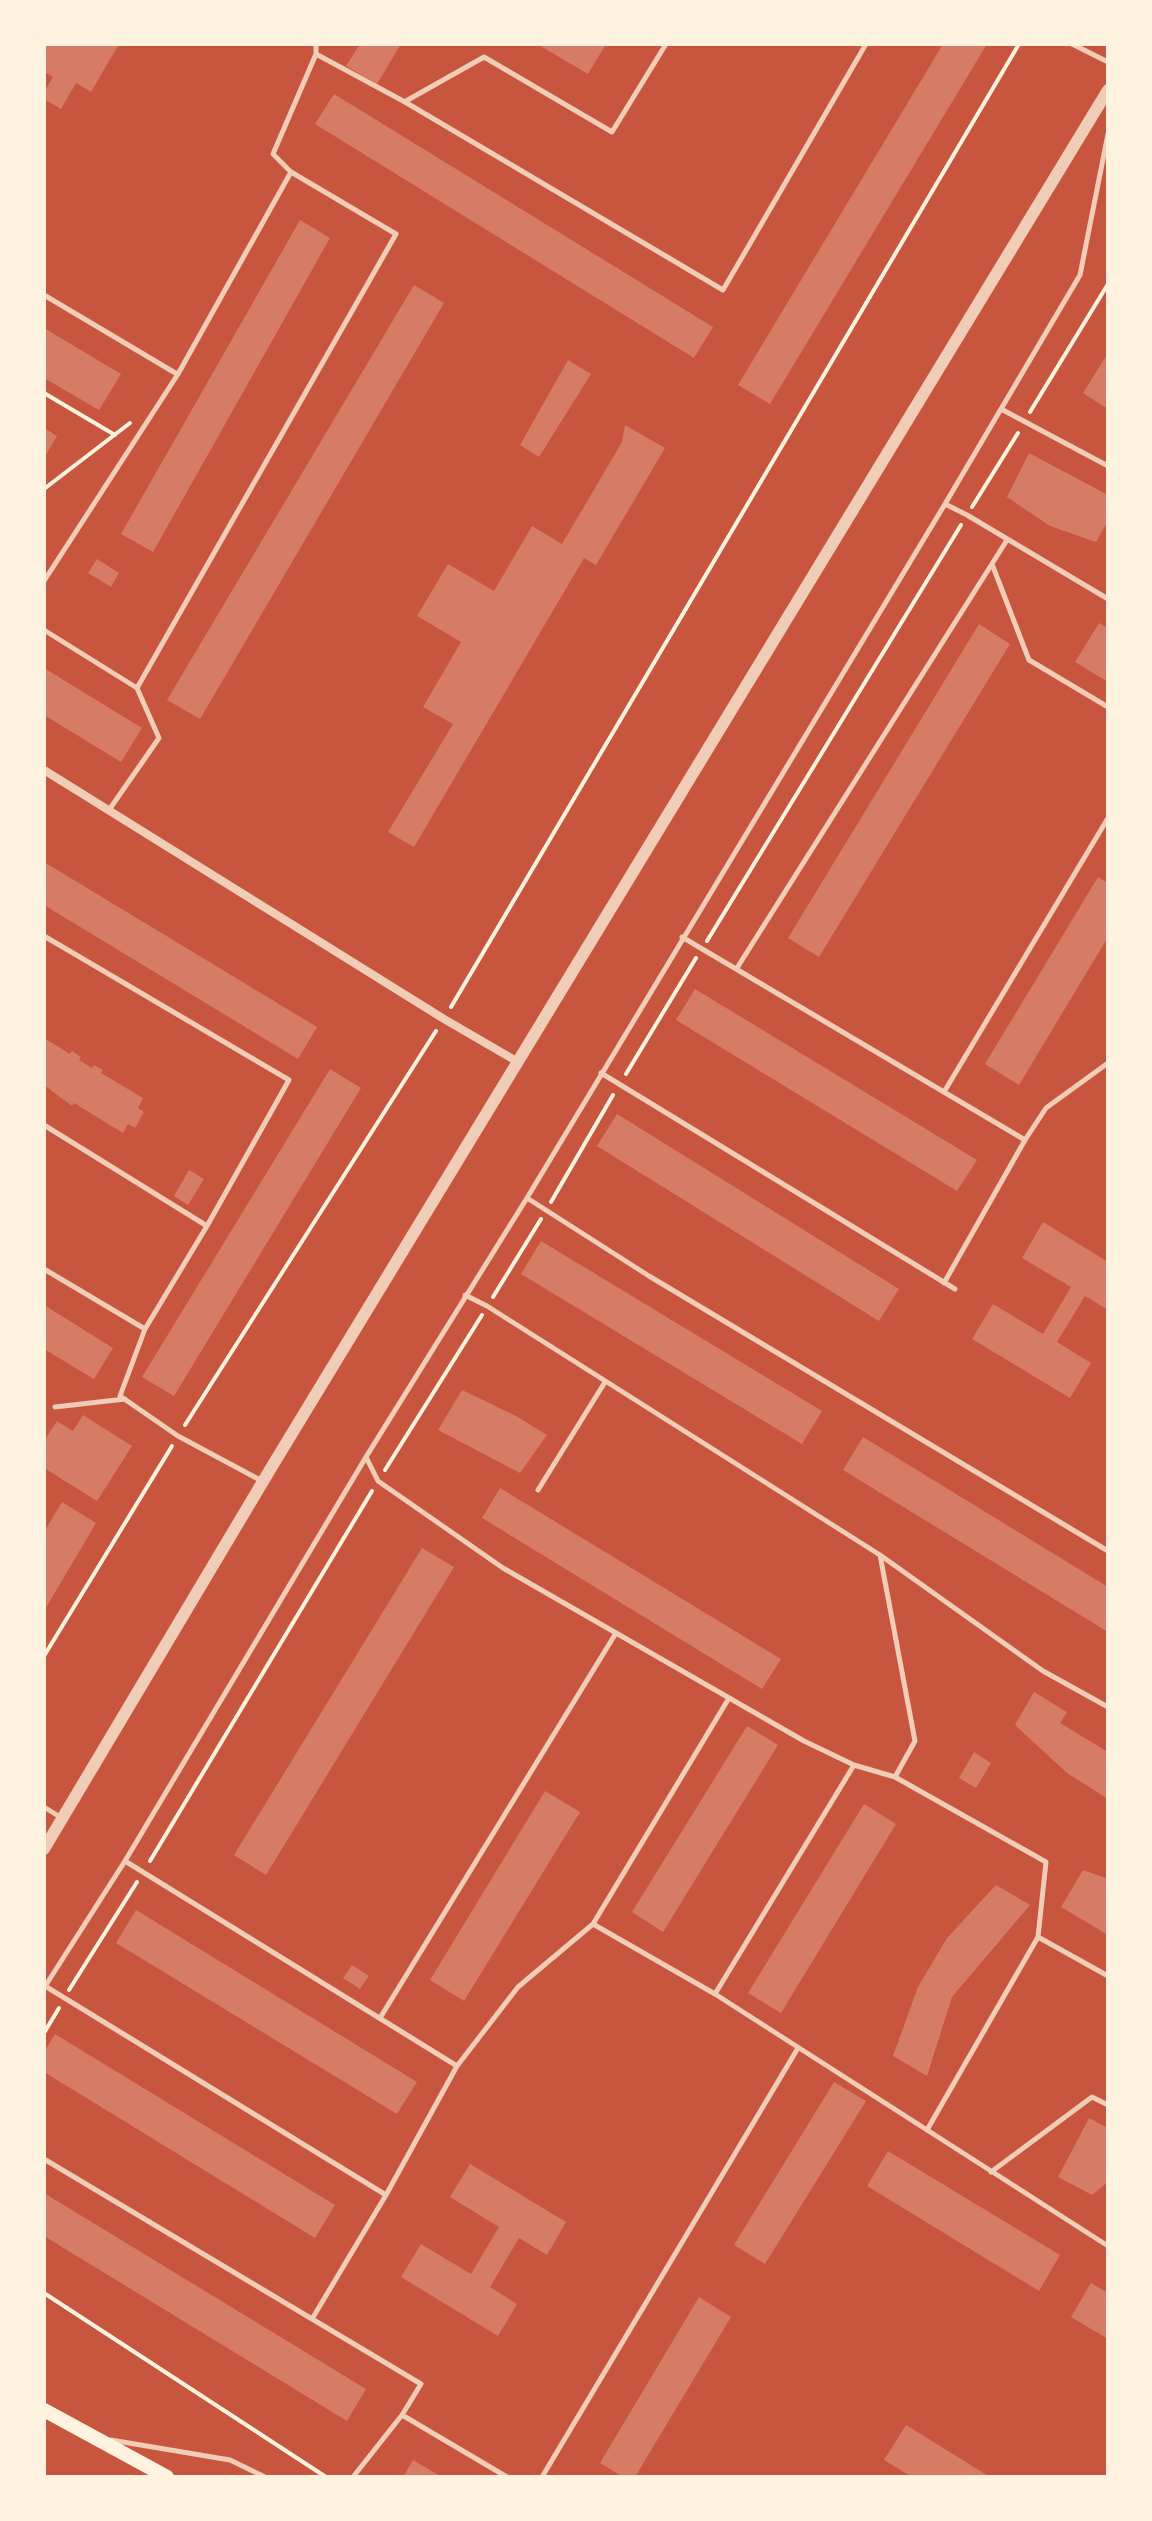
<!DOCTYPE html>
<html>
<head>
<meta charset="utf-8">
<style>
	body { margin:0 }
	#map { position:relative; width:1152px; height:2521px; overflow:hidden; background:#c8553d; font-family:"DejaVu Sans",sans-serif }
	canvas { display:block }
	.frame { position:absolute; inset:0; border:46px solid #fff3e0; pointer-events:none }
</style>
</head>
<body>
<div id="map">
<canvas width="1152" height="2521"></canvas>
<div class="frame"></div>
</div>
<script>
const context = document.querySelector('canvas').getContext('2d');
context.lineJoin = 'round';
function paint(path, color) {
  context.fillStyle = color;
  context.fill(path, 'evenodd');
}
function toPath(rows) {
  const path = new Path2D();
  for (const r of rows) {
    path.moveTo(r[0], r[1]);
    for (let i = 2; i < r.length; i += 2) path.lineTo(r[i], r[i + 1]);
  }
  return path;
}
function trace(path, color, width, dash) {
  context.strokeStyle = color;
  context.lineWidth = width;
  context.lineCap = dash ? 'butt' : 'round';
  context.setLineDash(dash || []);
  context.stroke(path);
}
paint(toPath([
	[44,44,119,44,91,92,76,83,61,109,44,99,44,92,53,77,44,72],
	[360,44,401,44,377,84,346,66],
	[537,44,606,44,588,74],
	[943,44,987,44,770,404,738,385],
	[334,94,713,327,694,358,315,124],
	[300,220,330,238,153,552,121,534],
	[414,285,444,303,200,719,167,700],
	[44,328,121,374,99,410,44,378],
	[1108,353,1108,409,1083,393],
	[568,360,591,374,539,457,520,445],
	[625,425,665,448,596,565,584,558,414,847,388,832,453,724,423,707,461,642,417,616,448,564,494,591,532,526,562,544,622,442],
	[44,428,57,436,44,458],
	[1029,453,1108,495,1108,521,1096,542,1050,526,1007,497],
	[97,559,119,573,111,587,88,573],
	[1099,623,1108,628,1108,682,1075,662],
	[979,624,1010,644,819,957,788,938],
	[44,668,142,728,121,762,44,715],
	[44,862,317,1027,298,1059,44,905],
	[1098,877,1108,883,1108,937,1019,1085,985,1064],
	[695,989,977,1160,957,1191,676,1020],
	[44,1038,70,1054,72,1051,81,1057,79,1060,92,1068,94,1065,103,1070,101,1073,143,1098,138,1108,144,1112,135,1128,128,1124,123,1133,74,1103,72,1106,44,1085],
	[330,1069,361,1088,174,1396,142,1377],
	[617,1114,899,1289,879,1321,597,1146],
	[189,1170,204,1179,188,1205,174,1196],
	[1043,1222,1108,1262,1108,1310,1085,1296,1057,1342,1091,1363,1070,1398,972,1339,993,1304,1043,1334,1071,1287,1022,1258],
	[541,1241,822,1411,802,1444,521,1274],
	[44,1305,113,1348,94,1379,44,1349],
	[462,1390,516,1416,547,1435,520,1473,438,1430],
	[83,1415,132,1446,97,1501,44,1468,44,1441,57,1421,73,1431],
	[863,1437,1108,1587,1108,1632,843,1470],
	[500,1488,781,1659,762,1689,482,1518],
	[62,1502,96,1523,44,1611,44,1532],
	[422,1548,454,1567,266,1875,234,1855],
	[1034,1692,1067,1712,1060,1723,1108,1752,1108,1799,1067,1773,1015,1725],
	[747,1726,778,1745,663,1932,632,1912],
	[974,1752,991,1763,976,1788,959,1778],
	[545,1791,580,1812,464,2001,430,1980],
	[864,1804,896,1824,781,2013,748,1993],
	[1083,1870,1108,1879,1108,1935,1061,1907],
	[996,1885,1030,1905,952,1997,927,2076,893,2056,918,1987,947,1938],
	[136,1910,417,2082,397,2114,116,1943],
	[352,1965,369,1976,360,1989,343,1978],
	[55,2034,335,2205,315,2238,44,2072,44,2052],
	[834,2082,866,2101,765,2264,734,2245],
	[1089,2118,1108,2128,1108,2182,1092,2195,1058,2177],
	[888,2151,1060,2255,1039,2291,867,2186],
	[470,2164,566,2222,547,2255,519,2238,490,2287,517,2304,498,2336,401,2277,421,2244,471,2274,499,2227,450,2197],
	[44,2193,366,2389,347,2421,44,2236],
	[1091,2283,1108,2293,1108,2339,1071,2317],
	[699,2297,731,2317,635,2477,623,2477,600,2463],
	[906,2425,990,2477,912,2477,884,2460],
	[413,2460,442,2477,403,2477]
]), '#d67c66');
trace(toPath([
	[44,393,115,435],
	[1030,412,1108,284],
	[44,489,130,423],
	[972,507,1018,433],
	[707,941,961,525],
	[451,1007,1019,44],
	[626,1074,696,958],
	[551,1202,613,1095],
	[493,1297,541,1219],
	[185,1425,436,1031],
	[385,1470,482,1315],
	[44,1656,172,1446],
	[150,1861,372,1491],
	[69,1990,137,1882],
	[44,2033,59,2008],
	[44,2293,326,2477]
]), '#fff3e0', 4);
trace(toPath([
	[1072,44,1108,62],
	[316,54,405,102,723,290,866,44],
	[406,101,484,57,612,132,666,44],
	[291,172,273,154,316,54,316,44],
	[44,295,177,374],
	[1001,409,1108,466],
	[945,504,967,515,1108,599],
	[992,564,1029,660,1108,707],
	[44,581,178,374,291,172,396,234,137,688,44,630],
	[109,810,159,738,137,688],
	[44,936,289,1080,207,1226],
	[682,937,1025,1140,944,1283],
	[737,968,1007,540],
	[601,1073,955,1289],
	[944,1092,1108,818],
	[44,1125,207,1226,145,1329],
	[1025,1140,1046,1108,1108,1063],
	[527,1198,649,1276,1108,1551],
	[44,1269,145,1329,120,1396,178,1436,262,1481],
	[465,1295,487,1306,880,1555,1043,1671,1108,1707],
	[55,1407,125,1399],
	[366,1457,378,1481,503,1568,804,1741,854,1765],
	[538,1490,605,1382],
	[880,1555,915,1741,895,1777],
	[44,1807,60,1817],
	[125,1861,457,2066,518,1987,593,1924,715,1994,1108,2246],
	[593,1924,729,1698],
	[45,1986,386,2195],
	[44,1988,125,1861,366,1457,527,1198,945,504,1080,275,1108,134],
	[715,1994,854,1765,895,1777,1046,1862,1038,1937],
	[380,2018,616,1633],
	[927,2130,1038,1937,1108,1976],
	[44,2159,421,2384,402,2415],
	[991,2172,1092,2097,1108,2105],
	[312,2319,386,2195,457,2066],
	[111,2440,230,2460,265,2477],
	[353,2477,402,2415,507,2477],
	[542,2477,798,2048]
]), '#f1ccb7', 5);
trace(toPath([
	[44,770,444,1019,518,1062]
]), '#f1ccb7', 8);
trace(toPath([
	[44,1849,271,1468,1108,90]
]), '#f1ccb7', 12);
trace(toPath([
	[44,2410,167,2477]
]), '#fff3e0', 14);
</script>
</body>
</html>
